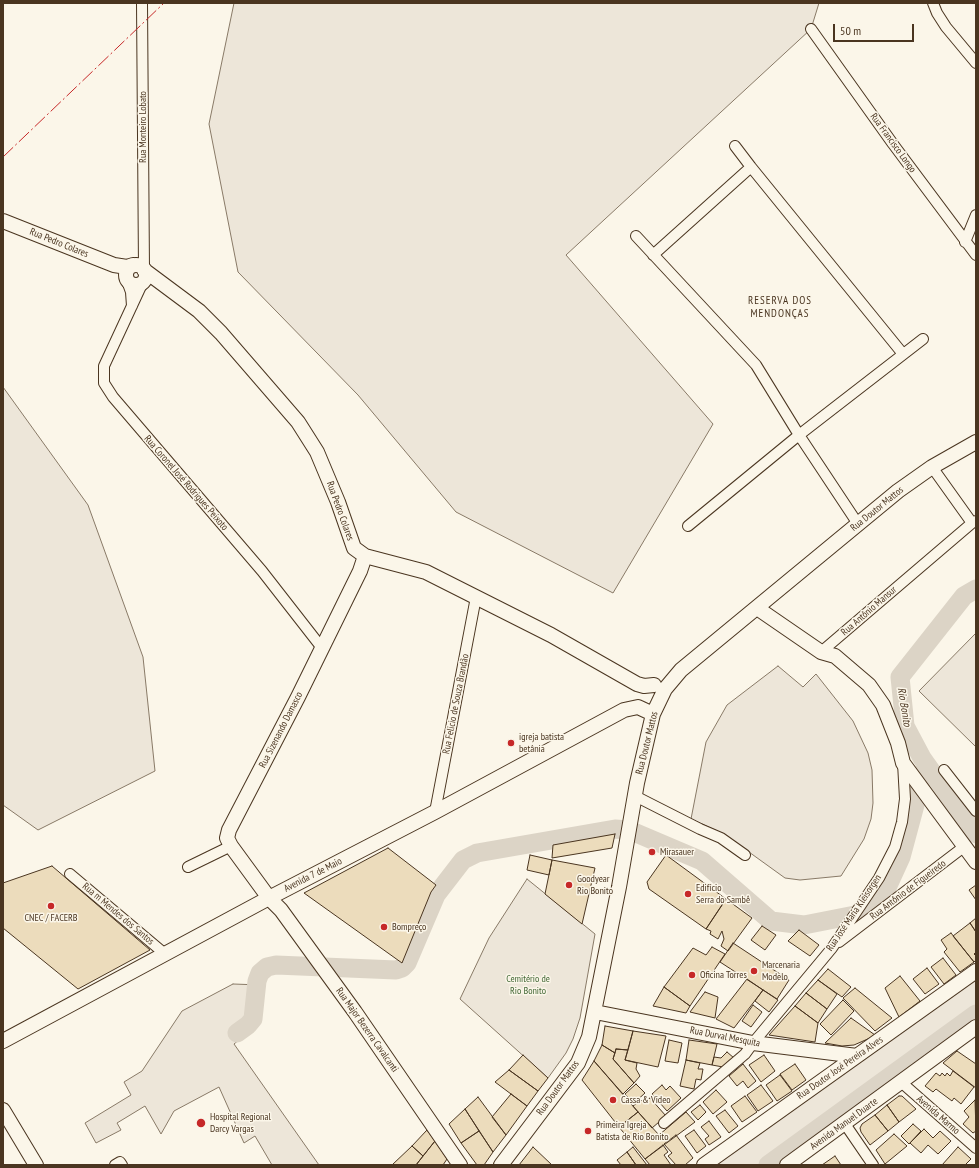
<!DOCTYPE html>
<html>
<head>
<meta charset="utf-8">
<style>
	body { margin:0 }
	#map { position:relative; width:979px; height:1168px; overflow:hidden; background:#fbf6e9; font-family:"PT Sans Narrow",sans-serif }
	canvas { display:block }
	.frame { position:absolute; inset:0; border:4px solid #4a3520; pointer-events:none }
	.scale { position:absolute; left:833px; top:24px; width:81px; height:18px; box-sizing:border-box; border:2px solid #4a3520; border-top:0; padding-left:5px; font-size:12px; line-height:14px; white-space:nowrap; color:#4a3520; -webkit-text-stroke:3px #fbf6e9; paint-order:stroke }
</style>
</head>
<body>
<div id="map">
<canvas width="979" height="1168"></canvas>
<div class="frame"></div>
<div class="scale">50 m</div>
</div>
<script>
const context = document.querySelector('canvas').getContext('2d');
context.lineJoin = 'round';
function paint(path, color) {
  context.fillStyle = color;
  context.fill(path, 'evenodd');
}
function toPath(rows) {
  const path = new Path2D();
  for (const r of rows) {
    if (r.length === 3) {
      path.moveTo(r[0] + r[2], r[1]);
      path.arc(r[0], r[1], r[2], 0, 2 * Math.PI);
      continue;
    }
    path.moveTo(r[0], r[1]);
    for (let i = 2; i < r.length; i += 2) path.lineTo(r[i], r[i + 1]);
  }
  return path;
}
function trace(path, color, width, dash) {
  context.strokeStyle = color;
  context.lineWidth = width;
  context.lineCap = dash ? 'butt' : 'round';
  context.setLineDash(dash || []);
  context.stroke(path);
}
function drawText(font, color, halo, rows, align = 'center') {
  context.font = font + ' "PT Sans Narrow",sans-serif';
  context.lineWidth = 3;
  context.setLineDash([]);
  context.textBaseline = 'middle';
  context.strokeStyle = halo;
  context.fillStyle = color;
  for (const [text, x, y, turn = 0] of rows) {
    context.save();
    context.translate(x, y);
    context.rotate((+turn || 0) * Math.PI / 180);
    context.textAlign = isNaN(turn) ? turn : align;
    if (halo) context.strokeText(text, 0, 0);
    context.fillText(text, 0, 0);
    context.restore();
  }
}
const green = toPath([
	[234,3,819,3,811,29,566,255,713,424,613,593,456,512,358,395,238,272,209,124,234,3],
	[3,387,88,505,143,657,155,771,38,830,3,805,3,387],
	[976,633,976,747,919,691,976,633],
	[778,666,803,687,816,674,853,721,868,753,872,770,873,803,871,819,864,839,841,876,800,880,785,878,724,834,691,819,706,742,727,705,778,666],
	[527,879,595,934,580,1018,573,1039,566,1053,548,1078,460,999,489,938,527,879],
	[976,976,976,1014,768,1165,715,1165,976,976],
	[233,984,261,985,260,1012,259,1021,252,1029,234,1044,319,1165,272,1165,255,1136,244,1143,219,1087,174,1111,161,1134,145,1106,117,1123,121,1130,96,1143,85,1123,131,1095,124,1082,142,1071,182,1011,233,984]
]);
paint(green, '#ede6d9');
trace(green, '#887966', 1);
trace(toPath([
	[976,589,964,596,900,677,905,726,922,758,976,834],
	[237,1033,248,1025,253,1019,257,981,260,973,267,967,276,965,396,970,402,968,407,963,436,895,463,860,477,853,615,829,629,830,702,861,771,921,804,925,860,914,866,911,879,900,885,892,901,857,926,764],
	[768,1165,976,1014]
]), '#dcd4c6', 19);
const building = toPath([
	[615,834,612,848,552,858,553,845,615,834],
	[388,848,436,885,431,892,402,963,304,893,388,848],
	[530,855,552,860,549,875,527,870,530,855],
	[666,855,726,899,706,929,649,889,647,882,666,855],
	[552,860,595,868,582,924,545,894,552,860],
	[52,866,150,950,78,989,3,928,3,883,52,866],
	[976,885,976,900,969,890,976,885],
	[726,899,752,918,728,951,721,946,724,939,722,931,718,939,710,934,711,931,706,929,726,899],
	[976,918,976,932,970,923,976,918],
	[970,923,976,932,976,952,974,954,976,956,976,960,974,962,953,936,970,923],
	[762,926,776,935,765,950,751,940,762,926],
	[799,930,819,945,810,956,788,941,799,930],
	[951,933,974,962,960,972,944,952,947,949,941,940,951,933],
	[733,943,789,980,777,999,720,962,733,943],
	[712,947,725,954,690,1006,664,987,693,948,706,955,712,947],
	[943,958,956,975,944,984,931,967,943,958],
	[927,968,939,984,925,994,913,979,927,968],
	[828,969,851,987,842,997,818,980,828,969],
	[900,976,920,1001,899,1017,885,988,900,976],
	[747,979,763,990,734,1028,716,1019,747,979],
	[818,980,837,994,827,1009,806,993,818,980],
	[664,987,690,1006,686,1013,653,1006,664,987],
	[855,988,892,1018,875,1031,843,998,855,988],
	[763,990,778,1000,769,1012,755,1001,763,990],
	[705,992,718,997,715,1018,690,1012,705,992],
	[806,993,827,1009,818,1023,795,1006,806,993],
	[843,1000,854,1011,831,1035,820,1024,843,1000],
	[753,1005,762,1012,751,1027,742,1021,753,1005],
	[795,1006,818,1023,815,1042,769,1035,795,1006],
	[851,1018,875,1035,870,1038,854,1045,842,1046,825,1043,851,1018],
	[605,1026,633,1031,628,1050,616,1049,615,1053,602,1045,605,1026],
	[633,1031,666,1036,658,1067,625,1060,633,1031],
	[669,1040,682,1043,678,1063,665,1061,669,1040],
	[689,1040,717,1044,712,1065,686,1060,689,1040],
	[602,1045,615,1053,613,1059,634,1083,623,1094,594,1061,602,1045],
	[616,1049,628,1050,625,1060,637,1063,636,1069,640,1076,634,1083,613,1059,616,1049],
	[957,1051,976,1064,976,1088,943,1063,957,1051],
	[727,1052,734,1058,723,1067,712,1065,714,1057,721,1058,727,1052],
	[523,1055,548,1078,538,1091,509,1070,523,1055],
	[764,1055,775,1071,761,1082,749,1065,764,1055],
	[686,1060,700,1063,698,1069,703,1069,701,1080,696,1079,694,1089,680,1086,686,1060],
	[594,1061,638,1112,619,1127,582,1080,594,1061],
	[743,1064,756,1081,748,1088,743,1081,737,1086,729,1076,743,1064],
	[795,1064,806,1080,792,1090,780,1074,795,1064],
	[509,1070,538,1091,527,1106,495,1082,509,1070],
	[953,1071,974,1087,961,1104,954,1098,952,1101,936,1089,933,1092,925,1086,936,1073,940,1076,942,1073,945,1076,947,1073,950,1076,953,1071],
	[780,1075,792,1091,777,1101,766,1085,780,1075],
	[636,1084,645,1093,634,1103,625,1094,636,1084],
	[662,1085,666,1090,670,1086,681,1098,667,1111,652,1094,662,1085],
	[761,1085,773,1101,758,1111,747,1095,761,1085],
	[716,1090,727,1102,713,1114,703,1102,716,1090],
	[511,1094,527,1106,506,1135,492,1117,511,1094],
	[745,1096,757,1112,742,1122,731,1106,745,1096],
	[899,1096,902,1096,916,1109,899,1122,887,1105,899,1096],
	[478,1097,506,1135,493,1152,465,1109,478,1097],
	[650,1098,666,1116,652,1128,633,1106,641,1100,644,1103,650,1098],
	[975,1100,976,1131,973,1133,963,1124,969,1117,964,1111,975,1100],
	[700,1105,706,1112,698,1120,691,1112,700,1105],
	[887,1105,899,1122,888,1131,875,1115,887,1105],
	[465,1109,479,1131,461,1143,449,1124,465,1109],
	[725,1110,738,1126,729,1133,716,1116,725,1110],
	[638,1112,659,1135,686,1112,695,1122,645,1159,619,1127,638,1112],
	[875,1115,888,1131,870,1145,861,1132,860,1128,862,1124,875,1115],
	[709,1121,721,1137,709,1145,705,1139,709,1136,701,1127,709,1121],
	[913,1124,921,1131,909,1144,901,1136,913,1124],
	[924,1129,933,1138,940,1131,951,1141,938,1154,928,1145,921,1153,910,1143,924,1129],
	[427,1130,435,1141,423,1156,412,1146,427,1130],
	[694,1130,706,1146,697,1153,685,1136,694,1130],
	[479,1131,493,1152,484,1165,477,1165,461,1143,479,1131],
	[894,1134,907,1146,885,1164,876,1150,894,1134],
	[676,1135,693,1158,685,1165,676,1165,668,1156,672,1153,664,1144,676,1135],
	[435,1141,447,1159,443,1165,416,1165,435,1141],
	[663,1145,668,1152,664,1155,671,1165,650,1165,645,1159,663,1145],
	[412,1146,423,1156,416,1165,392,1165,412,1146],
	[533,1147,552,1165,519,1165,533,1147],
	[633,1147,647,1165,636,1165,627,1152,633,1147],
	[958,1147,971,1159,965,1165,942,1165,958,1147],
	[627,1152,636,1165,621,1165,617,1160,627,1152],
	[835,1156,841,1165,822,1165,835,1156]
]);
paint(building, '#ecdcbc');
trace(building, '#4a3520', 1);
const street = toPath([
	[142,3,144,270],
	[933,3,937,13,946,27,976,63],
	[811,29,893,144,976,255],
	[735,146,751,167,903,354],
	[636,236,756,365,799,435,858,524],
	[965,242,976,215],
	[653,255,751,167],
	[126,278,131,292,132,306],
	[143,282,104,366,104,383,113,397,262,571,322,648],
	[932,467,972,523],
	[688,526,799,435,923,339],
	[821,652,972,523,976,521],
	[944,770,976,811],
	[635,796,700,829,721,838,745,855],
	[435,812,476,597],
	[188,867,231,846],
	[70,874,165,954],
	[839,942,965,846],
	[901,1082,976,1148],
	[664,1123,745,1054,753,1043,832,948,879,878,895,847,902,822,905,799,903,763],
	[845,1124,873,1165],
	[115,1165,120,1162,122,1165]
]);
const secondary = toPath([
	[3,221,114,265,127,267,133,265],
	[136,275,10],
	[144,270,199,311,221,333,298,422,317,452,338,502,354,548,365,556,426,572,551,635,637,684,644,686,654,685],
	[365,556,360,571,298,697,229,830,227,838,231,846,269,898,281,910,355,1012,460,1165],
	[757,608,821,652,835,656,869,685,883,705,898,743,903,763,976,862],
	[595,1012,753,1043,857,1056],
	[3,1041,269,898,435,812,624,710,638,707,653,714],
	[3,1110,36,1165],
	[501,1165,578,1063,589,1037,619,887,637,783,653,714,665,689,681,670,898,491,932,467,976,442],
	[704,1165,976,971],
	[787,1165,976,1027]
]);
trace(street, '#4a3520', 12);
trace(secondary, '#4a3520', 16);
trace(street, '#fbf6e9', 10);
trace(secondary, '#fbf6e9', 14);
trace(toPath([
	[3,157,164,3]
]), '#c62828', 1, [14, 3, 2, 3]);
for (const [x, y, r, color] of [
	[511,743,4,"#c62828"],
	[652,852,4,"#c62828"],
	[569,885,4,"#c62828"],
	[688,894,4,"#c62828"],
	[51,906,4,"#c62828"],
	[384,927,4,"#c62828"],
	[754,971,4,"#c62828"],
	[692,975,4,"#c62828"],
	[613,1100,4,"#c62828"],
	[201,1123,5,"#c62828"],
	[588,1131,4,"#c62828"]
]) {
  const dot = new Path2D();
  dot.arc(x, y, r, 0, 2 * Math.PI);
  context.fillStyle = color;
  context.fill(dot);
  trace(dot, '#fbf6e9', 1.5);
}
drawText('10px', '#4a3520', '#fbf6e9', [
	["Rua Monteiro Lobato",143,127,-90],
	["Rua Francisco Longo",893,143,54],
	["Rua Pedro Colares",59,243,22],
	["Rua Coronel José Rodrigues Peixoto",186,483,49],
	["Rua Doutor Mattos",877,509,-39],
	["Rua Pedro Colares",340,511,70],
	["Rua Antônio Mansur",869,611,-41],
	["Rua Felicio de Souza Brandão",456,704,-79],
	["Rua Sizenando Damasco",281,730,-63],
	["Rua Doutor Mattos",647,743,-76],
	["Avenida 7 de Maio",313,875,-27],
	["Rua Antônio de Figueiredo",908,890,-37],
	["Rua José Maria Kleisorgen",854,913,-56],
	["Rua m Mendes dos Santos",118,914,40],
	["Rua Major Bezerra Cavalcanti",367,1030,55],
	["Rua Durval Mesquita",725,1037,11],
	["Rua Doutor José Pereira Alves",840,1068,-35],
	["Rua Doutor Mattos",558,1088,-54],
	["Avenida Marmo",938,1115,41],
	["Avenida Manuel Duarte",844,1124,-36]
]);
drawText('10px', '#4a3520', '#fbf6e9', [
	["igreja batista",519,737],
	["betânia",519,749],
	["Mirasauer",660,852],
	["Goodyear",577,879],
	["Rio Bonito",577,891],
	["Edifício",696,888],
	["Serra do Sambê",696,900],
	["CNEC / FACERB",51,918,"center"],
	["Bompreço",392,927],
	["Marcenaria",762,965],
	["Modelo",762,977],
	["Oficina Torres",700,975],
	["Cassa & Video",621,1100],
	["Hospital Regional",210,1117],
	["Darcy Vargas",210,1129],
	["Primeira Igreja",596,1125],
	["Batista de Rio Bonito",596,1137]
], 'left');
drawText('10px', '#436837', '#fbf6e9', [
	["Cemitério de",528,979],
	["Rio Bonito",528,991]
]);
context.letterSpacing = '1px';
drawText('11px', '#4a3520', '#fbf6e9', [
	["RESERVA DOS",780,301],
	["MENDONÇAS",780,314]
]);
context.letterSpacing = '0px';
drawText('italic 11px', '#4a3520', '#fbf6e9', [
	["Rio Bonito",904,707,81]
]);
</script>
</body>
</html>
